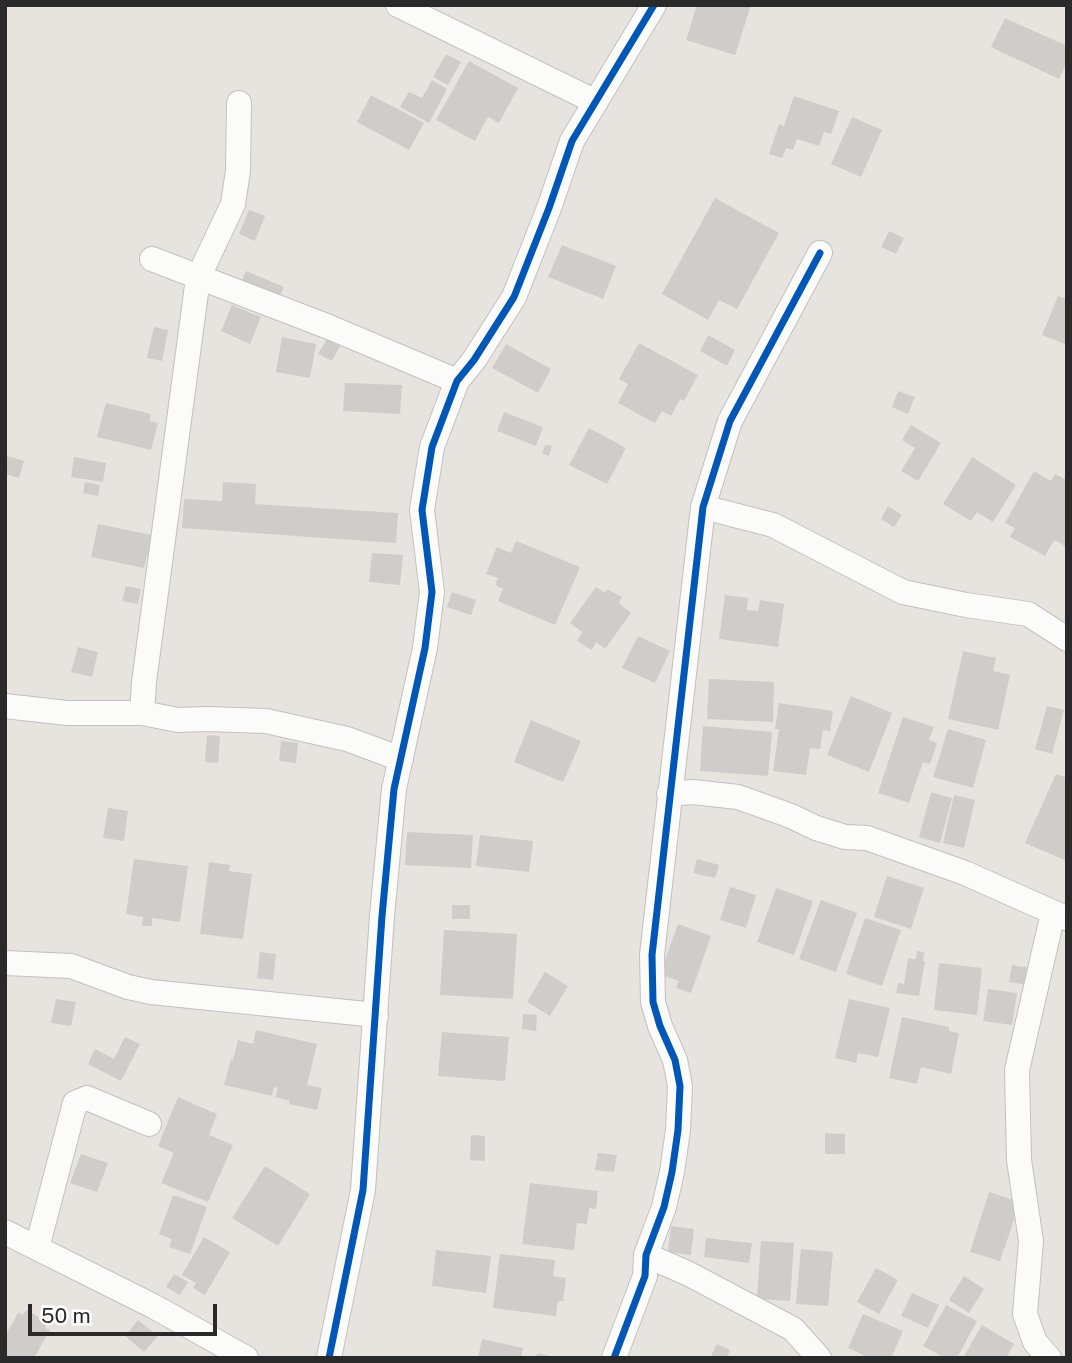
<!DOCTYPE html>
<html>
<head>
<meta charset="utf-8">
<style>
	body { margin:0 }
	#map { position:relative; width:1072px; height:1363px; overflow:hidden; background:#e7e4e0; font-family:"Public Sans",sans-serif }
	canvas { display:block }
	.frame { position:absolute; inset:0; border:7px solid #2a2a2a; pointer-events:none }
	.scale { position:absolute; left:28px; top:1304px; width:189px; height:32px; box-sizing:border-box; border:4px solid #2a2a2a; border-top:0; padding-left:9px; font-size:21px; line-height:24px; white-space:nowrap; color:#2a2a2a; -webkit-text-stroke:5px #fff; paint-order:stroke }
</style>
</head>
<body>
<div id="map">
<canvas width="1072" height="1363"></canvas>
<div class="frame"></div>
<div class="scale">50 m</div>
</div>
<script>
const context = document.querySelector('canvas').getContext('2d');
context.lineJoin = 'round';
function paint(path, color) {
  context.fillStyle = color;
  context.fill(path, 'evenodd');
}
function toPath(rows) {
  const path = new Path2D();
  for (const r of rows) {
    path.moveTo(r[0], r[1]);
    for (let i = 2; i < r.length; i += 2) path.lineTo(r[i], r[i + 1]);
  }
  return path;
}
function trace(path, color, width, dash) {
  context.strokeStyle = color;
  context.lineWidth = width;
  context.lineCap = dash ? 'butt' : 'round';
  context.setLineDash(dash || []);
  context.stroke(path);
}
paint(toPath([
	[697,5,751,5,735,55,686,40],
	[1005,18,1067,46,1067,61,1059,79,991,47],
	[446,54,461,62,448,85,433,77],
	[469,61,518,88,499,123,488,117,475,141,436,120],
	[432,80,447,89,429,123,400,107,409,92,422,98],
	[371,95,424,123,409,150,357,122],
	[794,96,839,111,831,134,824,132,819,146,797,139,793,150,786,148,782,158,769,154,779,124,784,126],
	[852,117,882,130,861,177,831,164],
	[715,198,779,233,737,309,719,300,708,320,662,294],
	[249,210,265,216,255,241,239,234],
	[889,231,904,238,896,254,881,247],
	[562,245,616,266,603,299,548,277],
	[246,271,284,287,277,303,239,287],
	[1058,296,1067,299,1067,345,1042,335],
	[232,305,261,317,250,344,221,331],
	[154,327,168,330,162,361,147,358],
	[708,335,735,350,727,366,700,351],
	[282,337,316,344,310,378,276,372],
	[327,339,340,346,332,361,318,354],
	[639,343,698,375,684,401,680,399,671,416,662,411,655,423,618,403,628,384,619,379],
	[506,344,551,369,538,393,492,368],
	[345,383,402,385,400,414,343,411],
	[898,391,915,397,908,414,892,407],
	[106,403,151,414,149,421,158,423,151,450,97,437],
	[504,412,543,427,536,446,497,431],
	[911,425,941,443,918,481,901,471,915,448,902,440],
	[589,428,626,448,607,484,569,465],
	[545,445,552,446,549,456,542,454],
	[7,456,24,461,19,478,5,474],
	[74,457,106,463,103,482,71,477],
	[972,457,1016,485,993,522,977,512,971,521,943,504],
	[1034,471,1051,481,1055,474,1067,480,1067,547,1054,540,1045,556,1010,537,1015,528,1005,523],
	[85,482,100,485,98,496,83,493],
	[223,482,256,484,255,504,398,513,396,543,182,528,184,499,222,501],
	[888,506,902,515,894,527,881,519],
	[98,524,152,535,144,568,91,557],
	[516,541,580,567,555,625,498,601,503,589,495,585,498,578,486,574,497,547,511,553],
	[372,553,403,555,400,585,369,582],
	[126,586,141,589,138,604,122,601],
	[596,587,605,593,607,589,622,597,619,603,631,613,605,649,596,642,592,650,577,641,582,632,570,623],
	[452,592,476,600,471,615,447,607],
	[725,595,748,598,747,610,758,611,760,600,784,604,778,647,719,639],
	[638,636,670,651,655,683,622,668],
	[78,647,98,652,92,677,71,672],
	[963,651,996,658,993,671,1010,675,998,730,948,719],
	[709,679,774,682,773,722,707,719],
	[851,696,892,713,869,772,827,755],
	[779,703,833,711,830,731,823,730,820,749,810,748,806,775,773,771,779,729,775,729],
	[1047,706,1064,710,1052,754,1035,749],
	[903,717,934,727,929,740,937,743,930,764,923,762,909,803,878,793],
	[531,720,581,741,563,782,514,762],
	[703,726,772,732,768,776,700,771],
	[948,729,986,740,973,788,933,777],
	[207,735,220,736,218,763,205,762],
	[281,741,298,743,296,763,279,761],
	[1056,774,1067,778,1067,861,1025,843],
	[931,792,952,798,940,843,919,837],
	[954,795,975,800,964,848,943,843],
	[108,808,128,811,124,841,103,838],
	[407,832,473,835,471,868,405,865],
	[480,835,533,841,529,872,476,866],
	[134,859,188,866,180,922,152,918,152,926,142,926,143,917,126,914],
	[697,859,719,865,715,878,693,873],
	[209,862,230,865,229,871,252,874,243,939,200,934],
	[887,876,924,888,911,929,874,917],
	[730,887,756,895,746,928,720,920],
	[776,888,813,901,794,955,757,942],
	[821,900,857,913,836,972,799,959],
	[452,905,470,905,470,919,452,919],
	[865,918,901,930,882,986,846,974],
	[678,924,711,936,691,993,676,988,679,981,660,974],
	[444,930,517,934,513,999,440,995],
	[917,951,924,952,923,961,925,961,919,996,896,993,898,983,904,984,908,958,916,959],
	[260,952,276,954,273,980,257,978],
	[939,963,982,968,977,1015,934,1010],
	[1012,965,1030,968,1027,985,1009,982],
	[545,972,568,986,550,1016,527,1002],
	[988,989,1017,993,1012,1025,983,1021],
	[56,999,76,1002,71,1026,51,1023],
	[849,999,890,1008,878,1057,858,1053,856,1063,835,1058],
	[523,1014,537,1015,536,1031,522,1029],
	[902,1017,949,1027,949,1031,959,1033,951,1074,921,1067,917,1084,889,1078],
	[256,1030,317,1044,307,1085,322,1088,317,1110,289,1104,290,1101,275,1097,278,1088,274,1087,272,1096,224,1085,231,1059,233,1060,238,1040,253,1044],
	[442,1032,509,1037,505,1081,438,1076],
	[125,1037,140,1044,121,1081,88,1064,95,1049,114,1059],
	[178,1097,217,1114,209,1135,233,1145,208,1202,161,1183,174,1153,158,1146],
	[825,1133,845,1134,845,1154,825,1154],
	[471,1135,485,1136,485,1161,470,1160],
	[598,1153,617,1155,614,1172,595,1170],
	[81,1154,108,1163,97,1192,70,1183],
	[265,1166,310,1194,278,1246,232,1218],
	[530,1183,598,1191,596,1209,589,1208,587,1224,577,1223,574,1250,522,1244],
	[989,1192,1020,1202,1000,1261,970,1252],
	[173,1195,207,1207,190,1254,169,1247,172,1239,159,1234],
	[671,1226,694,1229,691,1255,668,1252],
	[204,1237,230,1252,205,1295,193,1288,196,1283,182,1275],
	[706,1238,752,1243,749,1263,704,1257],
	[761,1241,794,1243,790,1301,757,1299],
	[801,1249,833,1252,828,1306,796,1304],
	[436,1250,491,1256,486,1293,432,1286],
	[500,1254,555,1260,553,1276,566,1278,563,1301,558,1301,556,1316,493,1308],
	[876,1268,898,1280,879,1314,857,1302],
	[174,1274,188,1282,180,1295,166,1287],
	[964,1276,984,1289,969,1313,949,1300],
	[912,1293,939,1305,928,1328,901,1316],
	[946,1305,977,1321,957,1358,945,1358,923,1346],
	[26,1310,48,1322,45,1328,50,1330,34,1358,5,1358,5,1336,18,1313,23,1315],
	[863,1314,903,1331,891,1358,870,1358,848,1348],
	[138,1320,158,1336,144,1352,125,1336],
	[982,1325,1014,1344,1006,1358,963,1358],
	[482,1339,523,1348,521,1358,478,1358],
	[717,1344,730,1350,727,1358,710,1358],
	[537,1353,554,1357,553,1358,536,1358]
]), '#cfccc9');
const street = toPath([
	[398,5,596,102],
	[239,103,238,171,233,204,198,278,144,682,142,713,178,720,207,719,266,721,347,739,401,759],
	[152,259,329,327,457,381],
	[703,507,773,525,903,592,966,605,1028,614,1067,639],
	[5,706,67,713,142,713],
	[669,794,693,792,738,797,791,816,816,828,845,837,867,838,965,873,1066,918],
	[5,963,71,966,128,987,151,992,376,1015],
	[5,1232,153,1306,246,1358],
	[37,1248,75,1103,87,1098,149,1124],
	[646,1255,689,1274,793,1329,819,1358],
	[329,1358,363,1190,382,916,394,789,425,648,432,592,422,510,432,447,457,381,474,360,514,297,549,208,572,141,654,5],
	[614,1358,645,1276,646,1255,664,1207,672,1172,678,1130,680,1086,675,1060,660,1026,653,1002,652,955,703,507,730,421,820,253],
	[1049,1358,1035,1342,1025,1314,1031,1241,1019,1160,1017,1070,1053,913]
]);
trace(street, '#c2c0c0', 26);
trace(street, '#fbfbfa', 24);
trace(toPath([
	[329,1358,363,1190,382,916,394,789,425,648,432,592,422,510,432,447,457,381,474,360,514,297,549,208,572,141,654,5],
	[614,1358,645,1276,646,1255,664,1207,672,1172,678,1130,680,1086,675,1060,660,1026,653,1002,652,955,703,507,730,421,820,253]
]), '#0057b8', 7);
</script>
</body>
</html>
